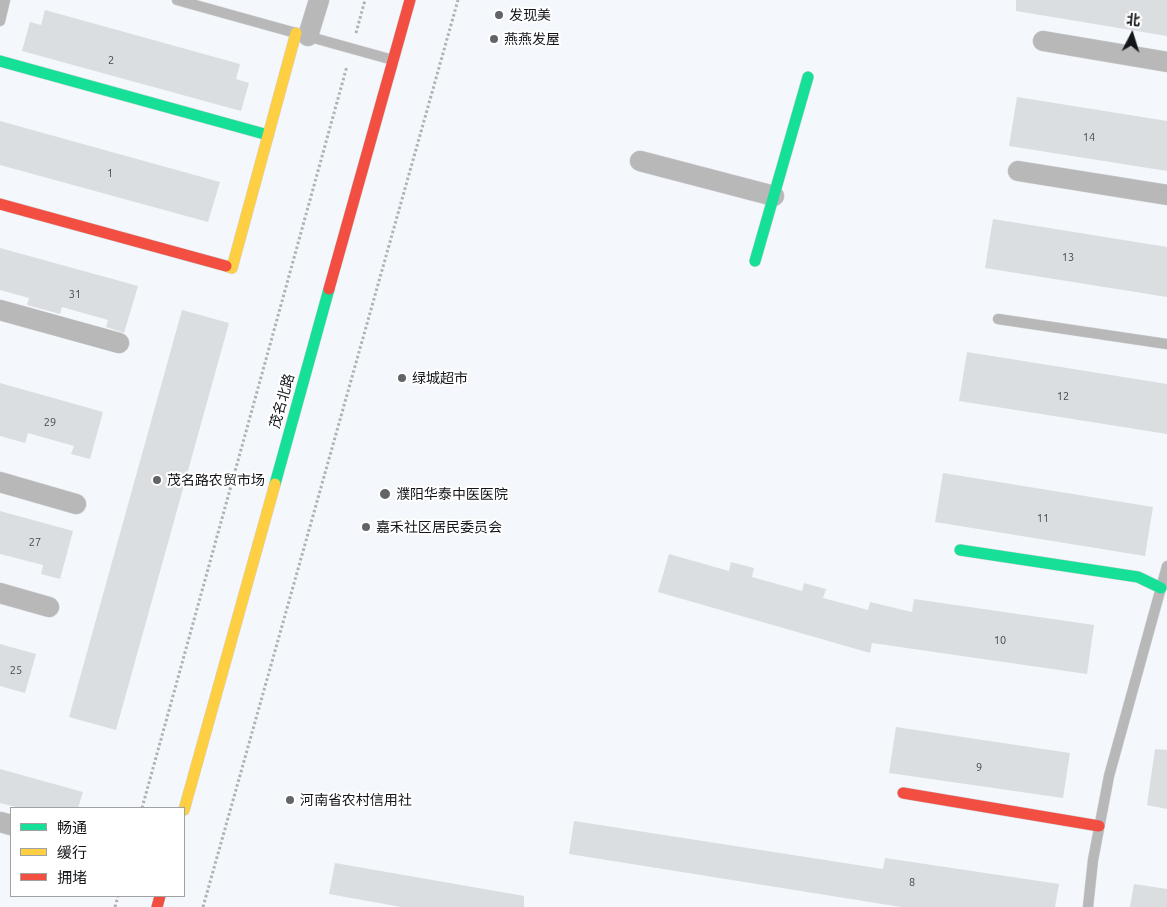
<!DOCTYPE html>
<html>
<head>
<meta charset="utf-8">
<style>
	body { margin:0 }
	#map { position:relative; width:1167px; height:907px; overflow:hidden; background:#f4f7fb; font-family:Ubuntu,"Noto Sans SC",sans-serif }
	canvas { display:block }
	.legend { position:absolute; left:10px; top:807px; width:175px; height:90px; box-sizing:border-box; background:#fff; border:1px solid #a1a1a3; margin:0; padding:6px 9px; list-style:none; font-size:15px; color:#131518 }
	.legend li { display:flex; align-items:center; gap:10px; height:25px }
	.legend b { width:25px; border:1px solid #a1a1a3 }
	.north { position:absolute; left:1107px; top:10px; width:50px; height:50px; -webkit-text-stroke:4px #fff; paint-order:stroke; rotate:5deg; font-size:14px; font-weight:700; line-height:20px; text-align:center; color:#131518 }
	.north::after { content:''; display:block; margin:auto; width:18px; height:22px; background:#131518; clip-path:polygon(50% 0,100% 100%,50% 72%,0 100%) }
</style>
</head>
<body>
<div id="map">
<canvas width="1167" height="907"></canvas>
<ul class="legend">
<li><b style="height:6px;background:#16e098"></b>畅通</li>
<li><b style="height:6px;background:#ffcf43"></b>缓行</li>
<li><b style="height:6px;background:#f24e42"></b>拥堵</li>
</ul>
<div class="north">北</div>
</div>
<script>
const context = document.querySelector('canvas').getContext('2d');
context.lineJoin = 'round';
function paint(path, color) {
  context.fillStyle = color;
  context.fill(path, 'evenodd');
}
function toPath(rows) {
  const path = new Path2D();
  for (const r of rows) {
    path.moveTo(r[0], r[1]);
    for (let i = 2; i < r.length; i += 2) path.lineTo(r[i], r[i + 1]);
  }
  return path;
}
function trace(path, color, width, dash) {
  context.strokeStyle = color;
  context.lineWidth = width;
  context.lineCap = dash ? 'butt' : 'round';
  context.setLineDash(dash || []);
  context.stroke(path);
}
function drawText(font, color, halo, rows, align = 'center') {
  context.font = font + ' Ubuntu,"Noto Sans SC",sans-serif';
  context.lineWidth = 4;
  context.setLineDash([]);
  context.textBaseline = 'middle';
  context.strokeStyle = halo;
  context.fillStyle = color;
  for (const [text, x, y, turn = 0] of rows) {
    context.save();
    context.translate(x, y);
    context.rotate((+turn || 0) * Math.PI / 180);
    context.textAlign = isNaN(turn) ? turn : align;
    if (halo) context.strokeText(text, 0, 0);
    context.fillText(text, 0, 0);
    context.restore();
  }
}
paint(toPath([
	[1016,0,1167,0,1167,36,1016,11],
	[45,10,240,64,236,79,249,83,241,111,22,51,30,22,41,25],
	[1017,97,1167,121,1167,171,1009,146],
	[0,121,220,182,208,222,0,165],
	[993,219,1167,247,1167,297,985,268],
	[0,248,138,286,124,333,106,327,108,320,62,307,60,314,27,305,29,298,0,290],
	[182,310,229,323,116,730,69,717],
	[967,352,1167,384,1167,434,959,401],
	[0,383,103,412,90,459,71,454,74,446,28,433,25,443,0,436],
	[943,473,1153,507,1145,556,935,522],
	[0,511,73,531,60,579,41,574,43,565,0,554],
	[669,554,729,571,731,562,754,568,752,577,802,591,804,583,826,589,823,598,868,610,870,602,912,612,914,599,1094,625,1087,674,872,643,870,653,658,592],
	[0,644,36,654,25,693,0,686],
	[896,727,1070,753,1063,798,889,773],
	[1155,749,1167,750,1167,809,1147,805],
	[0,769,83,792,78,808,20,808,0,803],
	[574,821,883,869,885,858,1059,884,1055,907,901,907,569,854],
	[335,863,524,896,524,907,401,907,329,894],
	[1134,884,1167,889,1167,907,1130,907]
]), '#dbdee1');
const lane = toPath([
	[177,0,393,60],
	[0,21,5,0],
	[998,319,1167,344],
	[1088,907,1093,860,1109,776,1167,566]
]);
const street = toPath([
	[308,36,319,0],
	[1043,41,1167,62],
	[640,161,774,196],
	[1018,171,1167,195],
	[0,310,119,343],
	[0,482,76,504],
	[0,593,49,607],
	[0,822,11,825]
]);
const fast = toPath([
	[0,61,268,135],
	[755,261,808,77],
	[275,484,329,289],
	[960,550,1138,577,1161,588]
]);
const slow = toPath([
	[226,266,232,268,296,33],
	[184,810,275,484]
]);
const jam = toPath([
	[0,204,226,266],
	[329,289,410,0],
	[903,793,1099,826],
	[157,907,160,896]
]);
trace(lane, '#d1d3d6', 11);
trace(street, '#d1d3d6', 21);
trace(fast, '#d1d3d6', 12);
trace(slow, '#d1d3d6', 12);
trace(jam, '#d1d3d6', 12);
trace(toPath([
	[356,33,365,0],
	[142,808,347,66],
	[115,907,118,896],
	[203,907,458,0]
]), '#b1b1b2', 3, [2.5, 2.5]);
trace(lane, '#b8b8b9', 10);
trace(street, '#b8b8b9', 20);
trace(fast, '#16e098', 11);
trace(slow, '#ffcf43', 11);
trace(jam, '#f24e42', 11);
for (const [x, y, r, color] of [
	[499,15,5,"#626467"],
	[494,39,5,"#626467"],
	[402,378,5,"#626467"],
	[157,480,5,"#626467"],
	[385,494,6,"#626467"],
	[366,527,5,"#626467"],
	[290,800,5,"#626467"]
]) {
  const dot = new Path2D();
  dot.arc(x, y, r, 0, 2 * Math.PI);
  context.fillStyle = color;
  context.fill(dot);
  trace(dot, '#fff', 2);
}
drawText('11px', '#45474a', null, [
	["2",111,60],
	["14",1089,137],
	["1",110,173],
	["13",1068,257],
	["31",75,294],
	["12",1063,396],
	["29",50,422],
	["11",1043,518],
	["27",35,542],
	["10",1000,640],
	["25",16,670],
	["9",979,767],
	["8",912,882]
]);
drawText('14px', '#131518', '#fff', [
	["发现美",509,15],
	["燕燕发屋",504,39],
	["绿城超市",412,378],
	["茂名路农贸市场",167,480],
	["濮阳华泰中医医院",396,494],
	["嘉禾社区居民委员会",376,527],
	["河南省农村信用社",300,800]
], 'left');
drawText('14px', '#131518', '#fff', [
	["茂名北路",282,401,-74]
]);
</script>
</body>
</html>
